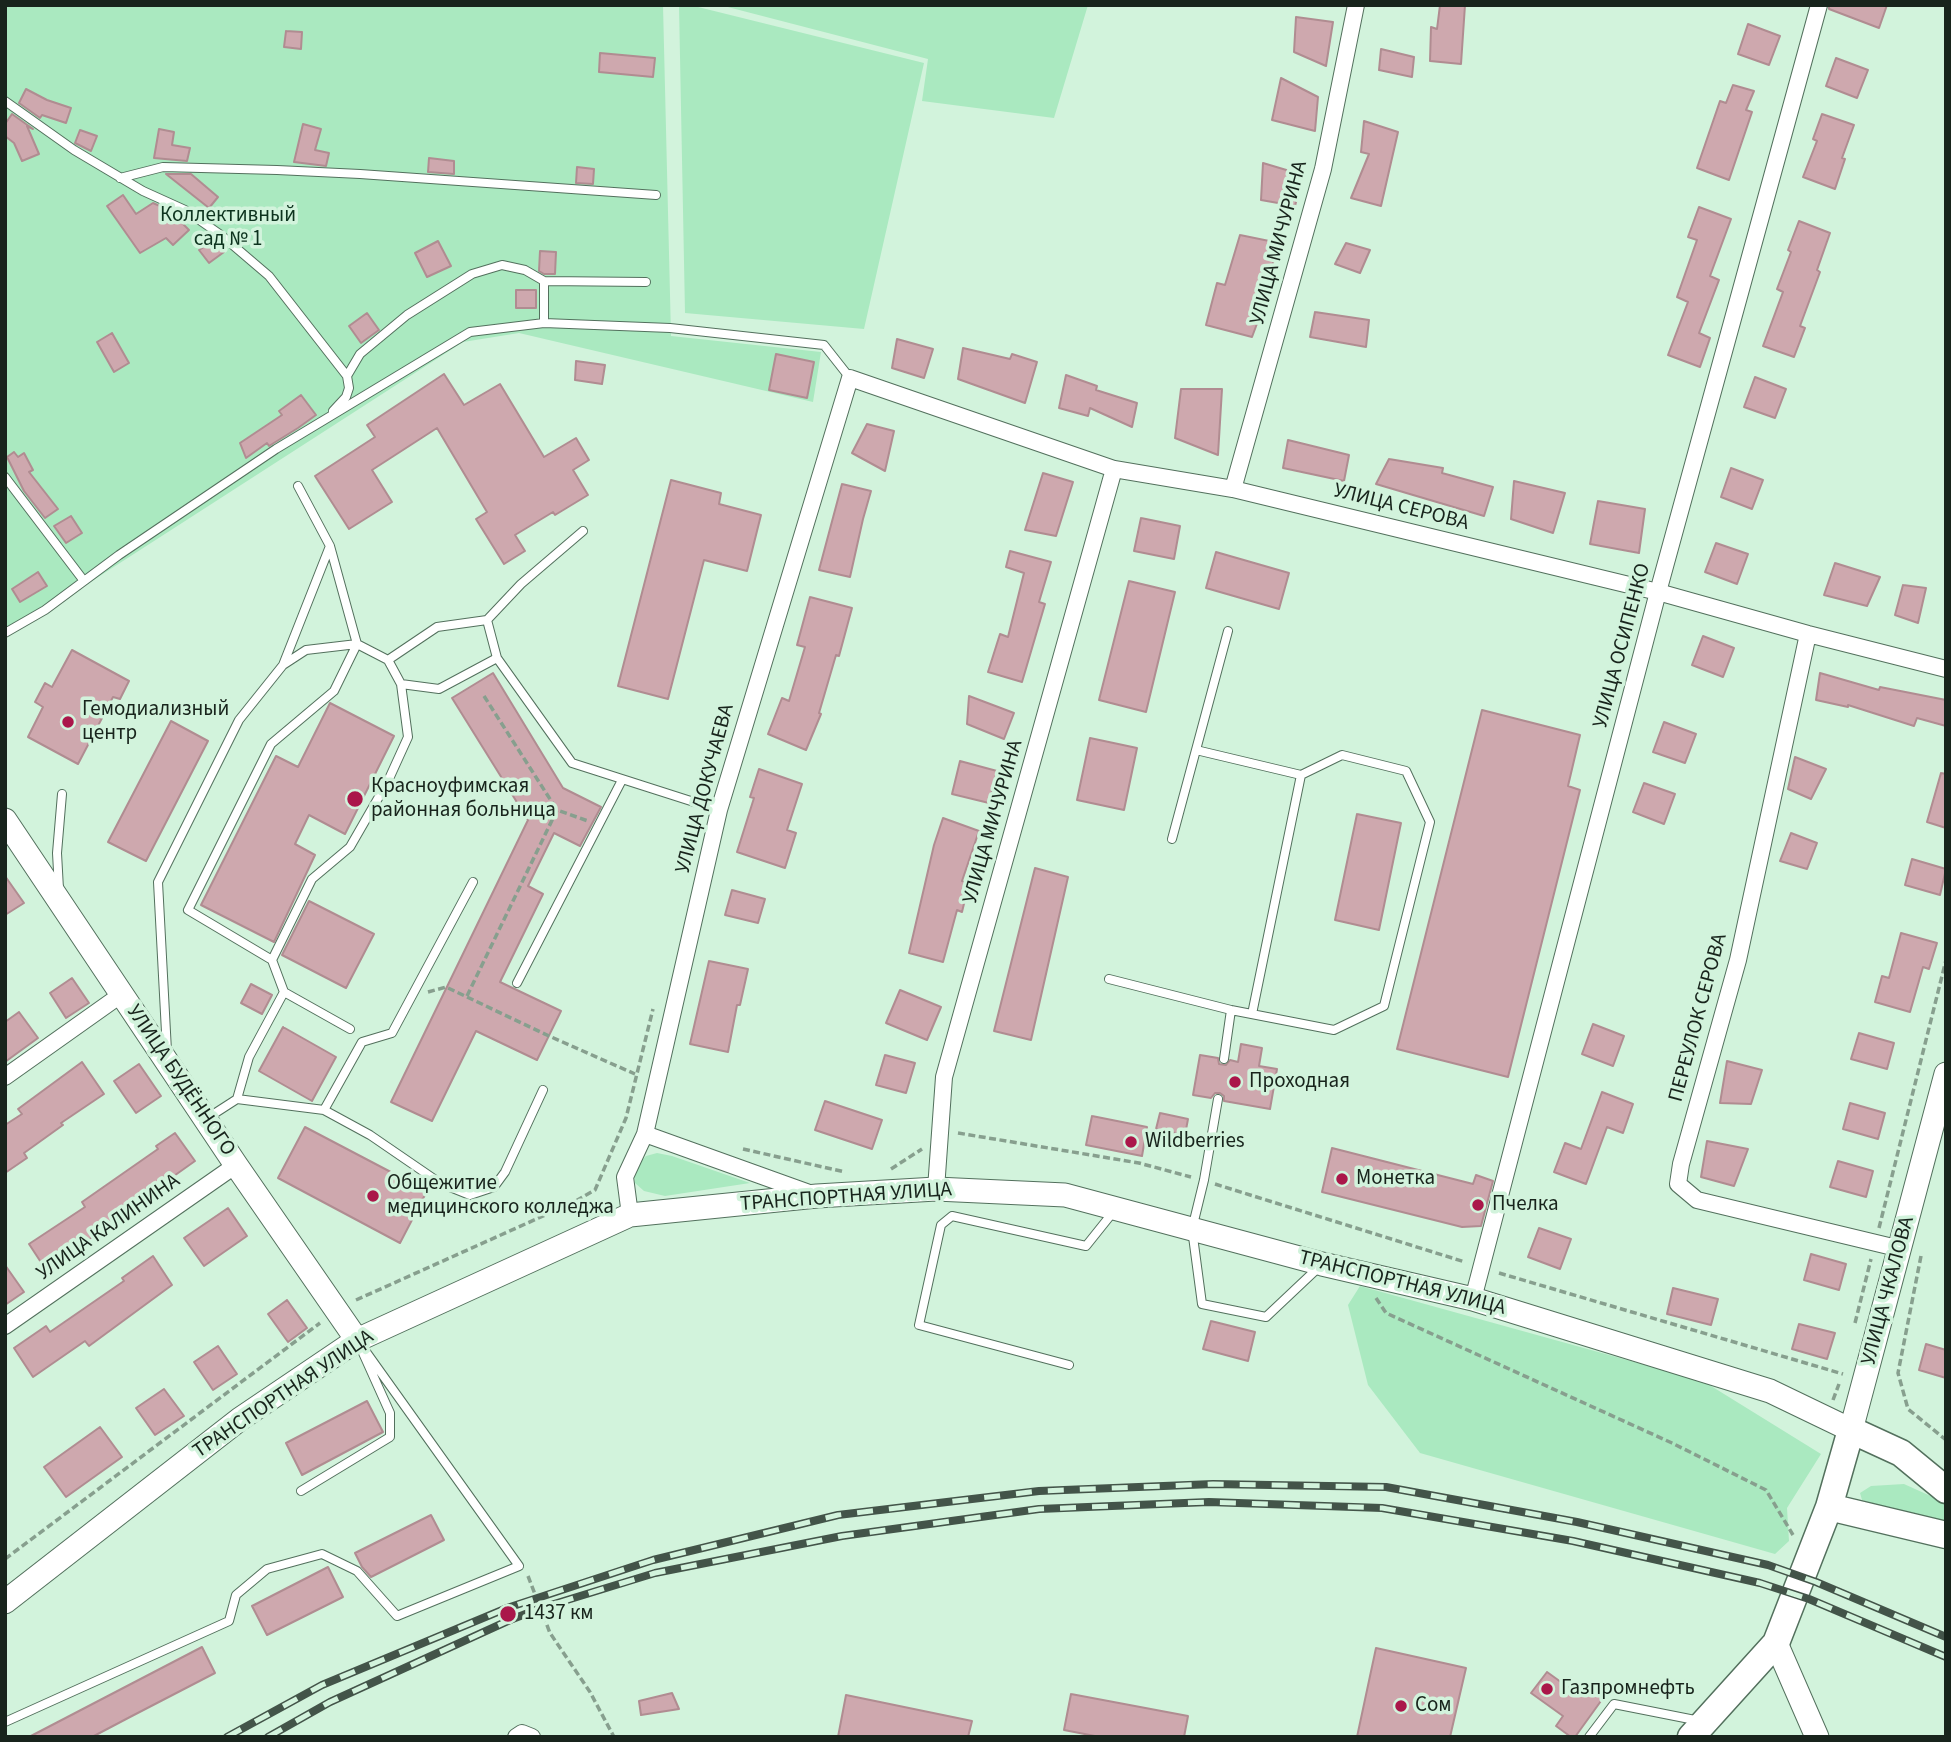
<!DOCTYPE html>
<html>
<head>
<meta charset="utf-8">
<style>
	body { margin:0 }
	#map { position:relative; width:1951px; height:1742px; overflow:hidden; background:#d2f3dc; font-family:"Source Sans 3",sans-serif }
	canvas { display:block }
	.frame { position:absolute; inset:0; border:7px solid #18241c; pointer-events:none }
</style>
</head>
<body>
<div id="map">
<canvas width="1951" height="1742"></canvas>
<div class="frame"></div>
</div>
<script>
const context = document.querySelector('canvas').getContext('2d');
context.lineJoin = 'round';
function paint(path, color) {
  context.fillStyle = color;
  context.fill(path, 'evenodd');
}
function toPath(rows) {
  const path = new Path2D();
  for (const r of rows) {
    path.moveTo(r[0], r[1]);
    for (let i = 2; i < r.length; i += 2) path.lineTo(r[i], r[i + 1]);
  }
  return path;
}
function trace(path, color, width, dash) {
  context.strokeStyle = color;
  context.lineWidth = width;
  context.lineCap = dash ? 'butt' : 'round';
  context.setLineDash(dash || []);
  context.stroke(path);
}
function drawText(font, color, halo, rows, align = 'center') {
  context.font = font + ' "Source Sans 3",sans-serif';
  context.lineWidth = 7;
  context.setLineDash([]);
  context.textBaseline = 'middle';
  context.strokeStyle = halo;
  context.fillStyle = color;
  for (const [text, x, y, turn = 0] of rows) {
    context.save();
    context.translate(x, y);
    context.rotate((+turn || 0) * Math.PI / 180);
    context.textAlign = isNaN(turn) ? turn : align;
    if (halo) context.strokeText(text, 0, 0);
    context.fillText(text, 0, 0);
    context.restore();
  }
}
paint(toPath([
	[5,5,663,5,671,336,821,352,813,402,519,333,463,342,5,637],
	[679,5,690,5,924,63,864,329,685,313],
	[720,5,1088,5,1054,118,922,101,928,59],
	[657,1153,672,1156,750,1183,665,1196,644,1191,635,1183,634,1173,639,1163,646,1156],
	[1360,1286,1703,1381,1821,1454,1787,1508,1789,1541,1775,1554,1420,1453,1368,1385,1348,1305],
	[1904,1484,1946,1503,1946,1525,1862,1500,1860,1493,1871,1486]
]), '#aae9c0');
const building = toPath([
	[1440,5,1465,5,1461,64,1430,61,1431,27,1437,29,1440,5],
	[1829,5,1887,5,1879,28,1829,9,1829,5],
	[1296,17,1333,22,1326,66,1294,52,1296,17],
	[1748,24,1780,36,1769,65,1738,54,1748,24],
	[286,31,302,32,301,49,284,47,286,31],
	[1381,49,1414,57,1412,77,1379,70,1381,49],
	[600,53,655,58,653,77,599,72,600,53],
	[1836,58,1868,70,1857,98,1826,86,1836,58],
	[1281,78,1318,97,1315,131,1272,120,1281,78],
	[1733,85,1754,91,1746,110,1752,112,1729,180,1697,168,1720,101,1726,103,1733,85],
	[26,89,47,100,71,108,66,123,42,115,40,118,19,103,26,89],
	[12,114,33,129,27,126,39,154,22,161,14,143,5,136,5,124,12,114],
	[1822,114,1854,125,1842,158,1845,159,1835,189,1803,177,1817,141,1813,139,1822,114],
	[1364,121,1398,132,1381,206,1351,198,1369,154,1361,152,1364,121],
	[303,124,321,129,315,150,329,153,326,166,294,162,303,124],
	[159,129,174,132,172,145,190,148,187,161,154,158,159,129],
	[80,130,97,136,91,151,75,143,80,130],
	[429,158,454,161,454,174,428,172,429,158],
	[1263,163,1303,175,1295,206,1261,200,1263,163],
	[577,167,594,169,593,184,576,183,577,167],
	[166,174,191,174,218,197,209,208,166,174],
	[123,195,136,214,153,203,169,210,189,230,173,245,166,238,140,253,107,206,123,195],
	[1699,207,1731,219,1710,276,1719,280,1699,333,1710,338,1700,367,1668,355,1688,302,1677,297,1697,240,1688,237,1699,207],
	[1799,221,1830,233,1817,270,1820,272,1800,326,1805,328,1794,357,1763,346,1783,292,1777,289,1791,252,1788,250,1799,221],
	[1240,235,1279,243,1263,296,1267,297,1252,337,1206,325,1217,283,1225,285,1240,235],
	[215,240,224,252,209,263,199,250,215,240],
	[438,241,451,266,427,277,415,253,438,241],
	[1346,243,1370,250,1360,273,1335,264,1346,243],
	[540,251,556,252,555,274,544,274,539,271,540,251],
	[516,290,536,290,536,308,516,308,516,290],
	[1315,312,1369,320,1366,347,1310,337,1315,312],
	[367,313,379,330,361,343,349,326,367,313],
	[112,333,129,363,114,372,97,342,112,333],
	[897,339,933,349,924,378,892,368,897,339],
	[963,348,1010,359,1012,354,1037,362,1025,403,958,379,963,348],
	[776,354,814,362,807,398,769,390,776,354],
	[576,361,605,365,602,384,575,380,576,361],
	[444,374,464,405,500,384,544,457,576,438,589,460,573,470,588,495,555,515,553,512,515,535,525,551,504,564,476,519,487,512,437,428,372,470,392,502,349,529,315,476,375,437,367,425,444,374],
	[1066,375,1097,386,1096,390,1137,403,1132,427,1090,408,1088,416,1059,408,1066,375],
	[1755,377,1786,389,1775,418,1744,407,1755,377],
	[1181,389,1222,389,1218,455,1175,438,1181,389],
	[301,395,316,415,298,428,269,446,267,443,246,458,240,443,282,415,279,411,301,395],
	[867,424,894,431,885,471,852,453,867,424],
	[1288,440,1349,455,1344,481,1283,468,1288,440],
	[14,452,18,457,24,453,33,470,29,472,58,509,45,518,24,491,7,457,14,452],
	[1389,459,1443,468,1442,473,1493,487,1484,516,1376,484,1389,459],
	[1731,468,1763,480,1752,509,1721,497,1731,468],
	[1043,473,1073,482,1056,536,1025,530,1043,473],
	[671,480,721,493,719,504,761,515,747,571,704,560,668,699,618,686,671,480],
	[1514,481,1565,493,1553,533,1511,519,1514,481],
	[842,484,871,491,863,519,850,577,819,570,842,484],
	[1598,501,1645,509,1639,553,1590,544,1598,501],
	[71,516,82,533,66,543,54,526,71,516],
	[1141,518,1180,526,1174,559,1134,551,1141,518],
	[1716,543,1748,554,1737,584,1705,572,1716,543],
	[1010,551,1051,562,1039,602,1045,604,1022,682,988,672,1000,634,1008,637,1024,573,1006,567,1010,551],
	[1216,552,1289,573,1279,609,1206,588,1216,552],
	[1835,563,1880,577,1867,606,1824,595,1835,563],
	[38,572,47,586,20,602,12,589,38,572],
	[1129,581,1175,592,1146,712,1099,700,1129,581],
	[1903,585,1926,588,1918,623,1895,615,1903,585],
	[810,597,852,608,839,656,836,655,819,713,821,714,806,750,768,734,782,698,789,701,805,647,797,645,810,597],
	[1703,636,1734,648,1723,677,1692,665,1703,636],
	[72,650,129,681,120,699,113,697,78,764,28,737,43,707,35,702,45,683,52,687,72,650],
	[493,673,563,788,601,807,580,846,554,833,528,886,543,894,500,982,561,1011,537,1060,476,1031,432,1121,391,1102,528,820,452,698,493,673],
	[1820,673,1879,690,1880,687,1946,700,1946,726,1917,718,1914,726,1848,705,1848,707,1816,700,1820,673],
	[969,696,1014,713,1004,739,967,724,969,696],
	[330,703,394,736,345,834,309,815,295,844,315,855,274,942,201,905,276,756,298,767,330,703],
	[1482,710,1580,735,1568,786,1580,790,1508,1077,1397,1049,1482,710],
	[171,721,208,741,146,861,108,842,171,721],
	[1664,722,1696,734,1685,763,1653,752,1664,722],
	[1090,738,1137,748,1124,810,1077,800,1090,738],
	[1795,757,1826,769,1811,799,1788,789,1795,757],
	[960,761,997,771,989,803,952,794,960,761],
	[759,769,802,784,787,830,796,833,785,868,737,852,754,798,750,797,759,769],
	[1941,773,1946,774,1946,828,1927,822,1941,773],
	[1644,783,1675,794,1664,824,1633,812,1644,783],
	[1357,814,1401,823,1379,930,1335,920,1357,814],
	[943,818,979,831,962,881,969,883,962,912,957,910,943,962,909,953,934,845,943,818],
	[1791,833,1817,843,1807,869,1780,861,1791,833],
	[1912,859,1946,869,1940,895,1905,885,1912,859],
	[1035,868,1068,877,1031,1040,994,1031,1035,868],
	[5,876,24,903,5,915,5,876],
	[732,890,765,899,758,923,725,915,732,890],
	[309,901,374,934,346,988,282,955,309,901],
	[1901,933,1937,943,1929,969,1923,967,1910,1012,1875,1002,1882,976,1889,978,1901,933],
	[709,961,748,969,740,1005,737,1005,728,1052,690,1044,709,961],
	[72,978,89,1003,66,1018,50,993,72,978],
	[251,984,272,995,262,1014,241,1003,251,984],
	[900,990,941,1007,927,1040,886,1023,900,990],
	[19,1012,38,1038,5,1062,5,1022,19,1012],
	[1593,1024,1624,1036,1613,1066,1582,1054,1593,1024],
	[283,1027,336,1057,312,1101,259,1071,283,1027],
	[1859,1033,1894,1043,1887,1069,1851,1059,1859,1033],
	[1241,1044,1262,1048,1259,1066,1277,1069,1270,1109,1224,1101,1224,1096,1220,1093,1215,1093,1211,1098,1193,1095,1200,1055,1218,1058,1219,1064,1226,1065,1230,1060,1238,1062,1241,1044],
	[885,1055,915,1063,906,1093,876,1085,885,1055],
	[1727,1061,1762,1070,1751,1104,1720,1103,1727,1061],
	[82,1062,104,1094,61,1123,63,1125,24,1153,27,1158,5,1173,5,1125,22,1114,18,1109,82,1062],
	[139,1064,161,1096,136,1113,114,1081,139,1064],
	[1602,1092,1633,1104,1623,1133,1607,1127,1586,1184,1554,1172,1565,1143,1581,1149,1602,1092],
	[825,1101,882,1120,872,1149,815,1130,825,1101],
	[1850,1103,1885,1113,1878,1139,1843,1129,1850,1103],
	[1160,1113,1188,1119,1185,1135,1156,1129,1160,1113],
	[1092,1116,1147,1127,1142,1156,1086,1145,1092,1116],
	[305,1127,427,1191,400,1243,278,1178,305,1127],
	[175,1133,195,1161,164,1183,166,1185,81,1245,84,1249,48,1273,29,1244,85,1207,82,1202,158,1149,156,1146,175,1133],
	[1707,1141,1748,1149,1734,1186,1701,1177,1707,1141],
	[1332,1148,1473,1184,1476,1175,1493,1181,1481,1226,1462,1227,1322,1192,1332,1148],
	[1838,1161,1873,1171,1866,1197,1830,1187,1838,1161],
	[228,1208,247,1236,204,1266,184,1238,228,1208],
	[1539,1228,1571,1239,1560,1269,1528,1257,1539,1228],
	[1811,1254,1846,1264,1839,1290,1804,1280,1811,1254],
	[153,1256,172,1285,89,1346,85,1341,33,1377,14,1348,46,1326,50,1332,124,1281,122,1278,153,1256],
	[5,1265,24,1292,5,1305,5,1265],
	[1673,1288,1718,1299,1711,1325,1667,1314,1673,1288],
	[287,1300,307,1328,288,1342,268,1314,287,1300],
	[1211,1321,1255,1332,1248,1361,1203,1349,1211,1321],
	[1799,1324,1835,1333,1827,1359,1792,1349,1799,1324],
	[1926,1344,1946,1350,1946,1378,1919,1370,1926,1344],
	[218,1346,237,1374,213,1390,194,1362,218,1346],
	[164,1389,184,1416,155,1435,136,1408,164,1389],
	[367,1401,383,1432,302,1475,286,1443,367,1401],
	[100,1427,122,1457,66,1497,44,1467,100,1427],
	[431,1515,444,1540,371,1577,362,1567,355,1553,431,1515],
	[328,1567,343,1597,267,1635,252,1606,328,1567],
	[202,1647,215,1673,130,1717,92,1737,29,1737,202,1647],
	[1376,1648,1466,1668,1450,1737,1357,1737,1376,1648],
	[1547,1672,1579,1695,1588,1682,1606,1694,1575,1737,1571,1737,1556,1726,1563,1716,1531,1693,1547,1672],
	[672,1693,679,1709,641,1715,639,1701,672,1693],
	[1071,1694,1188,1716,1184,1737,1100,1737,1064,1730,1071,1694],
	[846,1695,972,1721,968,1737,838,1737,846,1695]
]);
paint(building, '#cea8ae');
trace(building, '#b08c91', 2);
const lane = toPath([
	[5,101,74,150,143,191,185,210,221,235,269,276,347,376,349,388,346,397,333,411],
	[120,178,163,167,277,170,360,174,656,195],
	[544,323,544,281,646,282],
	[347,376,360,354,407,315,472,274,502,265,525,270,544,281],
	[5,477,84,581],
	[487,620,497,658],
	[5,633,45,610,119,555,276,449,470,332,544,323,670,328,824,345,850,378],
	[388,660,437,627,487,620,521,584,583,531],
	[283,665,330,546,298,486],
	[401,684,439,689,497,658,572,763,719,810],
	[1172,839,1228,631],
	[59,889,57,853,62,794],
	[272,960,188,910,271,744,334,691,357,644,330,546],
	[1109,979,1231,1010,1334,1030,1384,1006,1430,822,1406,771,1342,755,1301,775,1196,750],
	[517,983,622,780],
	[284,992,350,1029],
	[1252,1014,1301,775],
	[167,1051,158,882,239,720,283,665,306,650,357,644,388,660,401,684,408,737,388,781,350,847,312,879,272,960,284,992,249,1057,237,1099],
	[1224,1059,1231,1010],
	[1218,1099,1204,1180,1192,1229,1202,1304,1266,1317,1319,1267],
	[324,1110,362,1042,392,1033,473,882],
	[206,1119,237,1099,324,1110,370,1135,440,1183,470,1195,494,1187,505,1172,543,1090],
	[1069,1365,919,1325,941,1225,952,1216,1086,1246,1114,1211],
	[301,1491,390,1437,390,1413,363,1353],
	[5,1722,229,1621,236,1595,267,1569,322,1554,357,1571,397,1616,519,1566,359,1342],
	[1589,1737,1614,1704,1700,1721]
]);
const street = toPath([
	[1233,489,1323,169,1356,5],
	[1808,634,1738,960,1681,1164,1678,1184,1697,1200,1901,1249],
	[5,1077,122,994],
	[645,1134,812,1194],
	[936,1189,944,1077,1114,469],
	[630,1215,625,1177,645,1134,719,810,850,378,1114,469,1233,489,1658,592,1808,634,1946,669],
	[1473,1299,1658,592,1819,5],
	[5,1326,236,1165],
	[516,1737,522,1733,532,1737]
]);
const secondary = toPath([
	[5,820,236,1165,357,1340],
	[5,1602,240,1419,357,1340,630,1215,817,1196,936,1189,1065,1195,1322,1264,1473,1299,1770,1391,1851,1430,1946,1074],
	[1776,1643,1817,1737]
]);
const primary = toPath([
	[1829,1507,1946,1535],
	[1691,1737,1776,1643,1829,1507,1851,1430,1901,1453,1946,1490]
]);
trace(lane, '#53705d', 10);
trace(street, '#53705d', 18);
trace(secondary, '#53705d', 25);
trace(primary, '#53705d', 29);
trace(toPath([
	[484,696,557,810],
	[428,992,446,987,549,1036,635,1074],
	[467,996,557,810,588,821],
	[958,1133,1139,1163,1191,1177],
	[743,1149,845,1172],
	[891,1169,922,1149],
	[1215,1184,1465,1262],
	[1879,1228,1946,960],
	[1921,1256,1898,1373,1908,1409,1946,1440],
	[1499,1273,1843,1374],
	[1376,1298,1386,1313,1672,1443,1766,1490,1793,1535],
	[356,1300,572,1203,595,1190,626,1118,653,1009],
	[1855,1323,1871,1259],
	[1833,1400,1839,1384],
	[5,1559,320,1323],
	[528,1576,550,1633,590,1692,614,1737]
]), '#879f8e', 3.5, [7, 3.5]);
trace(lane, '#fff', 8);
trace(street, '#fff', 16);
trace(secondary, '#fff', 23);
trace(primary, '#fff', 26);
const rail = toPath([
	[227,1737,322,1685,507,1608,653,1560,838,1515,1039,1491,1213,1484,1386,1487,1577,1522,1768,1565,1816,1582,1946,1637],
	[268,1737,330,1702,510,1620,541,1608,655,1573,842,1536,1039,1509,1209,1502,1382,1508,1573,1541,1760,1583,1809,1599,1946,1657]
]);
trace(rail, '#435449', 8);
trace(rail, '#d2f3dc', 5, [16]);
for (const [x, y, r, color] of [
	[68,722,7,"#aa174a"],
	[355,799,9,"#aa174a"],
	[1235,1082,7,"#aa174a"],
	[1131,1142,7,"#aa174a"],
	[1342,1179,7,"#aa174a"],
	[373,1196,7,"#aa174a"],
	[1478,1205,7,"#aa174a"],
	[508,1614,9,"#aa174a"],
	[1547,1689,7,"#aa174a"],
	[1401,1706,7,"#aa174a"]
]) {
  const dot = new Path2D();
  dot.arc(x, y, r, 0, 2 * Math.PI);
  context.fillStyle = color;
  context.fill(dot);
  trace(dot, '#d2f3dc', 2.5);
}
drawText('21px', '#0d331e', '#d2f3dc', [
	["Коллективный",228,216],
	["сад № 1",228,240]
]);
drawText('21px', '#18241c', '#d2f3dc', [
	["УЛИЦА МИЧУРИНА",1280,243,-75],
	["УЛИЦА СЕРОВА",1401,508,14],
	["УЛИЦА ОСИПЕНКО",1623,646,-75],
	["УЛИЦА ДОКУЧАЕВА",706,789,-75],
	["УЛИЦА МИЧУРИНА",994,822,-74],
	["ПЕРЕУЛОК СЕРОВА",1699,1018,-75],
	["УЛИЦА БУДЁННОГО",180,1081,56],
	["ТРАНСПОРТНАЯ УЛИЦА",846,1198,-4],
	["УЛИЦА КАЛИНИНА",109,1228,-35],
	["ТРАНСПОРТНАЯ УЛИЦА",1402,1284,14],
	["УЛИЦА ЧКАЛОВА",1889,1291,-75],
	["ТРАНСПОРТНАЯ УЛИЦА",284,1395,-34]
]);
drawText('21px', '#18241c', '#d2f3dc', [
	["Гемодиализный",82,710],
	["центр",82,734],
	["Красноуфимская",371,787],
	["районная больница",371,811],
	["Проходная",1249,1082],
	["Wildberries",1145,1142],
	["Монетка",1356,1179],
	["Общежитие",387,1184],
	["медицинского колледжа",387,1208],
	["Пчелка",1492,1205],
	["1437 км",524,1614],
	["Газпромнефть",1561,1689],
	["Сом",1415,1706]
], 'left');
</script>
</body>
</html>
